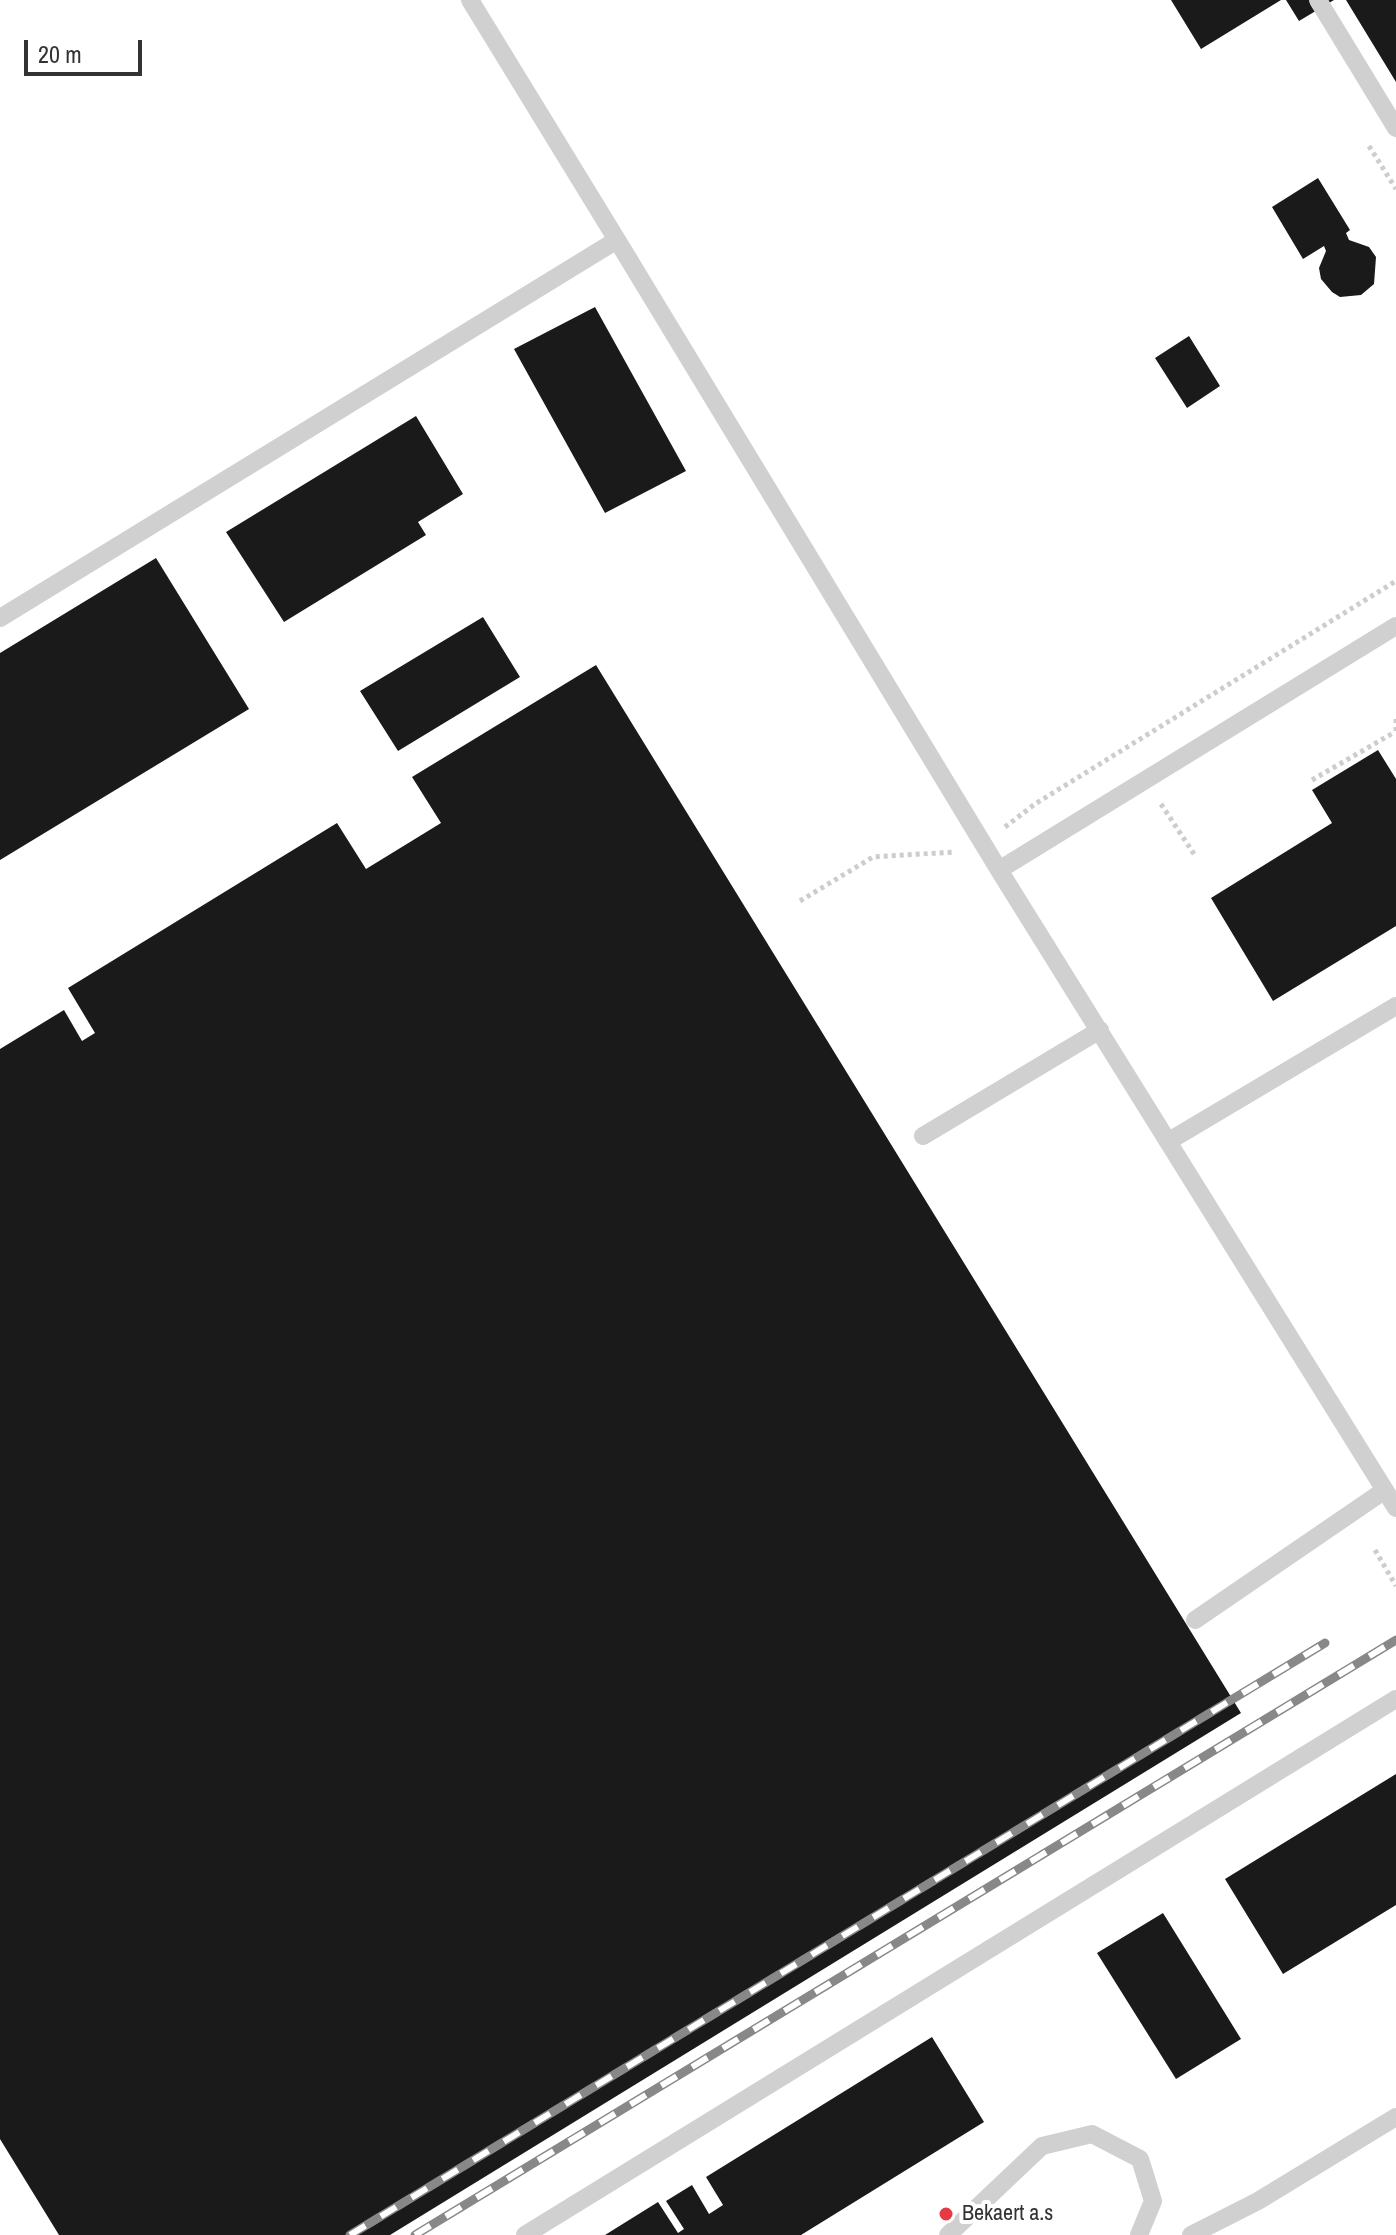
<!DOCTYPE html>
<html>
<head>
<meta charset="utf-8">
<style>
	body { margin:0 }
	#map { position:relative; width:1396px; height:2235px; overflow:hidden; background:#fff; font-family:"Archivo Narrow",sans-serif }
	canvas { display:block }
	.scale { position:absolute; left:24px; top:40px; width:118px; height:36px; box-sizing:border-box; border:4px solid #333; border-top:0; padding-left:10px; font-size:24px; line-height:28px; white-space:nowrap; color:#333; -webkit-text-stroke:6px #fff; paint-order:stroke }
</style>
</head>
<body>
<div id="map">
<canvas width="1396" height="2235"></canvas>
<div class="scale">20 m</div>
</div>
<script>
const context = document.querySelector('canvas').getContext('2d');
context.lineJoin = 'round';
function paint(path, color) {
  context.fillStyle = color;
  context.fill(path, 'evenodd');
}
function toPath(rows) {
  const path = new Path2D();
  for (const r of rows) {
    path.moveTo(r[0], r[1]);
    for (let i = 2; i < r.length; i += 2) path.lineTo(r[i], r[i + 1]);
  }
  return path;
}
function trace(path, color, width, dash) {
  context.strokeStyle = color;
  context.lineWidth = width;
  context.lineCap = dash ? 'butt' : 'round';
  context.setLineDash(dash || []);
  context.stroke(path);
}
function drawText(font, color, halo, rows, align = 'center') {
  context.font = font + ' "Archivo Narrow",sans-serif';
  context.lineWidth = 8;
  context.setLineDash([]);
  context.textBaseline = 'middle';
  context.strokeStyle = halo;
  context.fillStyle = color;
  for (const [text, x, y, turn = 0] of rows) {
    context.save();
    context.translate(x, y);
    context.rotate((+turn || 0) * Math.PI / 180);
    context.textAlign = isNaN(turn) ? turn : align;
    if (halo) context.strokeText(text, 0, 0);
    context.fillText(text, 0, 0);
    context.restore();
  }
}
paint(toPath([
	[1171,0,1281,0,1201,49],
	[1286,0,1334,0,1299,21],
	[1346,0,1396,0,1396,82],
	[1318,178,1350,230,1346,233,1349,240,1369,247,1376,257,1374,284,1361,295,1340,297,1332,292,1321,279,1319,268,1326,251,1324,246,1303,259,1272,207],
	[595,307,686,471,605,513,514,349],
	[1189,336,1220,386,1187,408,1155,358],
	[416,416,463,494,418,522,426,535,284,622,226,532],
	[156,558,249,709,0,860,0,653],
	[483,617,520,677,398,751,360,691],
	[596,665,1241,1713,390,2235,59,2235,0,2139,0,1049,64,1010,82,1041,95,1033,68,988,337,823,366,869,441,823,412,777],
	[1378,750,1396,779,1396,926,1273,1001,1211,898,1332,823,1312,790],
	[1396,1774,1396,1905,1283,1974,1225,1879],
	[1163,1913,1241,2039,1176,2079,1097,1953],
	[932,2037,984,2122,801,2235,605,2235,658,2202,678,2233,684,2229,666,2201,692,2185,709,2214,723,2205,706,2177]
]), '#1a1a1a');
trace(toPath([
	[1369,146,1396,189],
	[1396,719,1396,733],
	[1312,780,1395,732],
	[1161,804,1194,854],
	[1005,827,1035,804,1396,581],
	[800,901,873,857,954,852],
	[1375,1550,1396,1586]
]), '#cdcdcd', 5, [4, 4]);
trace(toPath([
	[470,0,617,240],
	[1318,0,1396,128],
	[0,618,617,240,999,870,1396,1508],
	[999,870,1396,626],
	[923,1136,1100,1030],
	[1169,1141,1396,1006],
	[1195,1620,1385,1490],
	[525,2235,1396,1699],
	[948,2235,1042,2146,1092,2134,1140,2159,1153,2201,1139,2235],
	[1191,2235,1258,2201,1396,2117]
]), '#d0d0d0', 18);
const rail = toPath([
	[350,2235,1325,1643],
	[415,2235,1396,1640]
]);
trace(rail, '#888', 9);
trace(rail, '#fff', 6, [18]);
for (const [x, y, r, color] of [
	[946,2214,8,"#e63946"]
]) {
  const dot = new Path2D();
  dot.arc(x, y, r, 0, 2 * Math.PI);
  context.fillStyle = color;
  context.fill(dot);
  trace(dot, '#fff', 3);
}
drawText('22px', '#333', '#fff', [
	["Bekaert a.s",962,2214]
], 'left');
</script>
</body>
</html>
